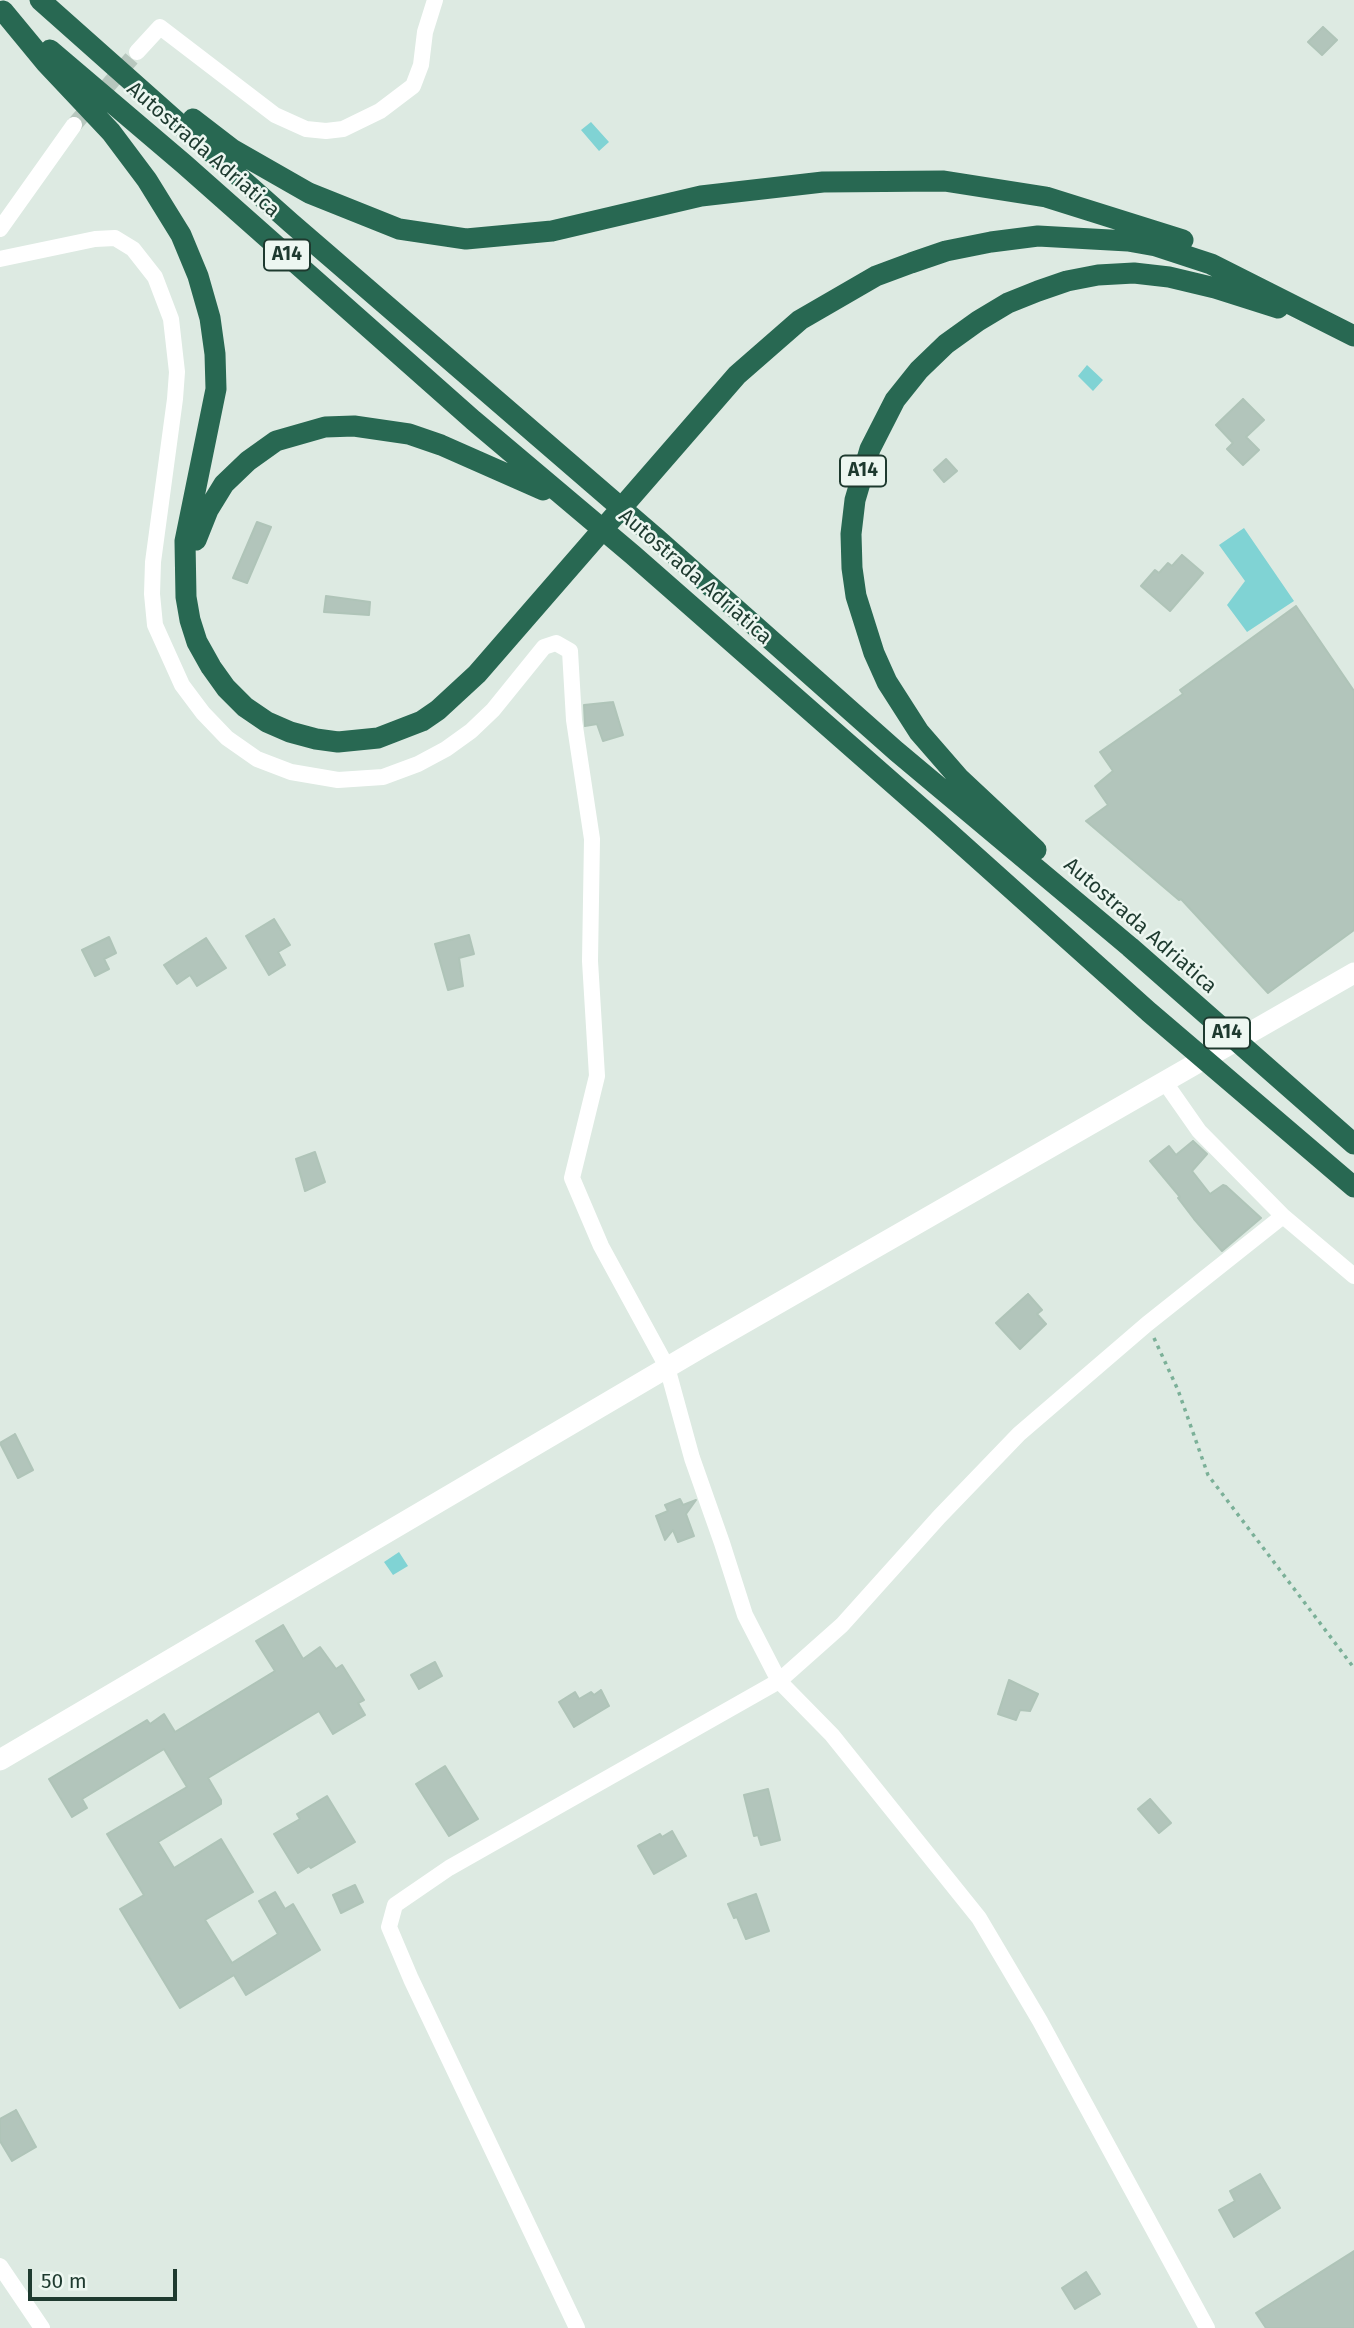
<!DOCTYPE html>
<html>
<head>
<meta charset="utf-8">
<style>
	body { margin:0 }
	#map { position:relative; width:1354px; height:2328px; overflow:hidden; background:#ddeae2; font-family:"Fira Sans",sans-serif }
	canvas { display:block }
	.scale { position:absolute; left:28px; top:2269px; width:149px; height:32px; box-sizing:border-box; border:4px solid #1e3a2f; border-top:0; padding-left:9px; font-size:21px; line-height:24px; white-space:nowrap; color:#1e3a2f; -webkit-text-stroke:5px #edf7f1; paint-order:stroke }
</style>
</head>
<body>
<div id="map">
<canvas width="1354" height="2328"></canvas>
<div class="scale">50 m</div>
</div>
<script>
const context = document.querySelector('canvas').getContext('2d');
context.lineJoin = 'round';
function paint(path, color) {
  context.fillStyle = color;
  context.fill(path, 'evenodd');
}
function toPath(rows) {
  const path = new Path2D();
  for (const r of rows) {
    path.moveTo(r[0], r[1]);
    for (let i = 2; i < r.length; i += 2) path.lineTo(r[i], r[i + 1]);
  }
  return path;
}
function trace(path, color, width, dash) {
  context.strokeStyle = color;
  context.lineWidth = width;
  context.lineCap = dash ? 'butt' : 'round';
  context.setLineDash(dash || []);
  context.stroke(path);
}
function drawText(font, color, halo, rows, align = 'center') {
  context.font = font + ' "Fira Sans",sans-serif';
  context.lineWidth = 5;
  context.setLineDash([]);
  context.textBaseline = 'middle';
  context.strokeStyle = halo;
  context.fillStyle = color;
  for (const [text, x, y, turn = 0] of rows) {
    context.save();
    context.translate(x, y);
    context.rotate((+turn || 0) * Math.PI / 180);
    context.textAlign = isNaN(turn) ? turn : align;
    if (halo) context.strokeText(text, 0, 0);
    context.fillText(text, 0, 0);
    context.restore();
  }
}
paint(toPath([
	[591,122,609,142,599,151,581,130],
	[1087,365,1103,380,1093,391,1078,376],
	[1244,528,1294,601,1247,632,1227,605,1245,581,1219,545],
	[399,1552,408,1566,393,1575,384,1562]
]), '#80d3d4');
const building = toPath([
	[1323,27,1337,40,1322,55,1308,42,1323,27],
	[1243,399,1264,420,1246,437,1259,450,1243,465,1227,449,1233,443,1216,425,1243,399],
	[946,459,957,471,944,482,934,470,946,459],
	[257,522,271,527,247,583,233,578,257,522],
	[1182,555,1203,573,1170,611,1141,586,1155,570,1159,573,1168,563,1172,566,1182,555],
	[326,596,370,602,369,615,324,612,326,596],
	[1296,606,1354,691,1354,930,1268,993,1181,899,1179,900,1086,821,1108,805,1095,786,1113,771,1100,752,1183,694,1180,690,1296,606],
	[613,702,623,735,603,741,597,724,585,726,584,705,613,702],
	[274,919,290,945,278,952,285,965,269,975,246,936,274,919],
	[469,935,474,954,459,958,463,986,448,990,435,944,469,935],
	[109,937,116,953,104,959,109,969,95,976,82,950,109,937],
	[206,938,226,968,197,986,190,975,177,984,164,965,206,938],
	[1193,1141,1207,1154,1192,1171,1210,1194,1223,1185,1226,1186,1261,1218,1222,1251,1194,1219,1178,1198,1180,1197,1150,1161,1169,1146,1176,1155,1193,1141],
	[315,1152,325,1182,305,1191,296,1159,315,1152],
	[1028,1294,1042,1310,1037,1314,1046,1324,1020,1349,996,1323,1028,1294],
	[15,1434,33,1470,18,1478,0,1443,15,1434],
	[680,1499,683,1505,696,1500,686,1514,694,1536,678,1542,673,1530,665,1540,656,1516,668,1511,665,1505,680,1499],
	[283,1625,303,1659,320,1647,336,1669,342,1665,364,1700,358,1703,365,1715,333,1734,319,1711,208,1778,221,1800,221,1804,158,1842,174,1868,221,1839,253,1892,205,1920,232,1963,278,1934,259,1901,275,1892,285,1909,293,1904,320,1950,246,1995,234,1975,180,2008,120,1909,144,1895,107,1834,187,1787,164,1749,82,1799,87,1808,72,1817,49,1779,147,1720,150,1724,164,1714,175,1732,275,1671,256,1641,283,1625],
	[435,1662,442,1676,419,1689,411,1675,435,1662],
	[1009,1680,1038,1694,1030,1711,1020,1710,1016,1720,998,1714,1009,1680],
	[601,1690,609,1706,574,1727,559,1702,575,1692,579,1699,591,1692,594,1695,601,1690],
	[445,1766,478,1819,449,1836,416,1784,445,1766],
	[768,1789,780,1840,761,1845,758,1835,754,1836,744,1795,768,1789],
	[327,1796,355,1842,311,1868,309,1866,298,1873,274,1834,300,1819,297,1814,327,1796],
	[1150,1799,1171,1823,1159,1833,1138,1809,1150,1799],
	[672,1831,686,1856,654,1874,638,1846,660,1834,662,1837,672,1831],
	[355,1885,363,1902,341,1913,333,1895,355,1885],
	[756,1894,769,1931,746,1939,737,1917,734,1918,728,1904,756,1894],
	[16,2110,36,2147,12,2161,0,2141,0,2119,16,2110],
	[1260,2174,1280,2208,1234,2237,1219,2210,1235,2201,1230,2191,1260,2174],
	[1354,2251,1354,2328,1266,2328,1256,2313,1354,2251],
	[1086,2272,1100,2294,1075,2309,1062,2288,1086,2272]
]);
paint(building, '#b2c5bb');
trace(building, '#afc4b8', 2);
trace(toPath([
	[74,125,137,52]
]), '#b7c7be', 16, [16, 8]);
trace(toPath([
	[1154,1338,1178,1390,1208,1475,1354,1668]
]), '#7bb098', 3.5, [3.5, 5]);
trace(toPath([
	[137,52,160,27,275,115,306,129,326,131,343,129,380,111,413,86,421,65,425,32,435,0],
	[0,229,74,125],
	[0,259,95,239,115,238,133,249,155,277,171,319,177,372,175,399,153,562,152,594,155,625,182,685,203,713,227,738,257,759,291,772,338,780,383,777,418,764,446,749,471,731,493,710,544,647,556,643,570,651,574,720,592,839,590,961,597,1076,572,1178,601,1246,667,1367,692,1458,722,1543,745,1615,779,1681,842,1625,939,1517,1019,1434,1147,1324,1283,1216,1354,1276],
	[1164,1081,1199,1131,1283,1216],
	[0,2266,42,2328],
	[577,2328,411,1979,389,1927,395,1905,449,1868,779,1681,832,1735,979,1918,1040,2021,1207,2328]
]), '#fff', 16);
trace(toPath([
	[0,1760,702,1347,1354,973]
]), '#fff', 21);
trace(toPath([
	[40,0,291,223,656,538,896,751,1130,947,1354,1144],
	[3,11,46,63,111,132,147,180,181,235,198,276,210,318,215,354,216,389,185,541,186,597,190,620,197,642,211,667,226,688,245,707,267,722,290,732,316,739,338,742,378,738,422,721,438,710,477,674,737,375,800,320,876,276,911,263,946,251,991,242,1038,236,1128,241,1156,246,1211,264,1354,336],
	[50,50,184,164,473,420,633,555,937,822,1149,1012,1354,1187],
	[193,119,232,149,309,193,399,229,466,239,552,231,701,196,823,182,944,181,1046,197,1183,240],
	[196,540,208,510,224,484,248,461,276,441,325,427,354,426,409,434,441,445,543,490],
	[1036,850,959,778,919,732,887,682,874,653,856,596,852,568,851,534,855,500,870,449,895,400,919,370,946,344,978,321,1008,303,1038,291,1067,281,1098,275,1134,273,1169,277,1215,288,1278,308]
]), '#286852', 21);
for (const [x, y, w] of [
	[287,255,46],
	[863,471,46],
	[1227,1033,46]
]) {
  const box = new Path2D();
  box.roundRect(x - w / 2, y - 15.5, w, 31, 5);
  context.fillStyle = '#edf7f1';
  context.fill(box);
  trace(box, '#1e3a2f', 2);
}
drawText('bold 19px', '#1e3a2f', null, [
	["A14",287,255],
	["A14",863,471],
	["A14",1227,1033]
]);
drawText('21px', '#1e3a2f', '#edf7f1', [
	["Autostrada Adriatica",203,150,41],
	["Autostrada Adriatica",695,577,41],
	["Autostrada Adriatica",1140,926,41]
]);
</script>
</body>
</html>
